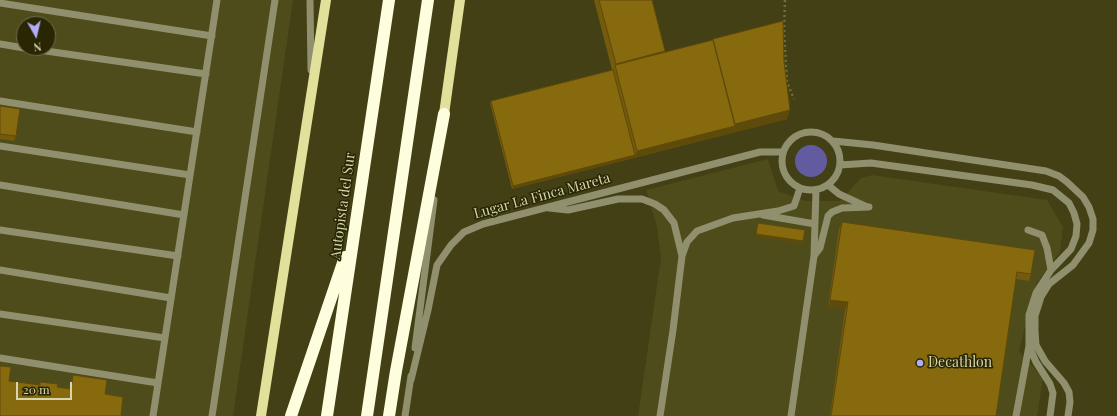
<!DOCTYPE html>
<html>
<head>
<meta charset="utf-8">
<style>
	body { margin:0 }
	#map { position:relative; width:1117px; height:416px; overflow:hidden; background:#424014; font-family:"Playfair Display",serif }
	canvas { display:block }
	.north { position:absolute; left:16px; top:16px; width:40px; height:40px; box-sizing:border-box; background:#282603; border:1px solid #6d6c47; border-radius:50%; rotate:172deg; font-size:11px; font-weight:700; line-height:16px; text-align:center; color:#d5d5ae }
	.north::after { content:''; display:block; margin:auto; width:14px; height:18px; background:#b3adf9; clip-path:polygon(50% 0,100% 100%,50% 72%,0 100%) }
	.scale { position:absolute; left:16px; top:382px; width:56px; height:18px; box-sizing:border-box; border:2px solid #d5d5ae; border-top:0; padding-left:5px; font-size:12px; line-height:14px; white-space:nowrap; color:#d5d5ae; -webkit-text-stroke:3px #282603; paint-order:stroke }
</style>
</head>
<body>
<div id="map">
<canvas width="1117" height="416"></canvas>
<div class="north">N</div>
<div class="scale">20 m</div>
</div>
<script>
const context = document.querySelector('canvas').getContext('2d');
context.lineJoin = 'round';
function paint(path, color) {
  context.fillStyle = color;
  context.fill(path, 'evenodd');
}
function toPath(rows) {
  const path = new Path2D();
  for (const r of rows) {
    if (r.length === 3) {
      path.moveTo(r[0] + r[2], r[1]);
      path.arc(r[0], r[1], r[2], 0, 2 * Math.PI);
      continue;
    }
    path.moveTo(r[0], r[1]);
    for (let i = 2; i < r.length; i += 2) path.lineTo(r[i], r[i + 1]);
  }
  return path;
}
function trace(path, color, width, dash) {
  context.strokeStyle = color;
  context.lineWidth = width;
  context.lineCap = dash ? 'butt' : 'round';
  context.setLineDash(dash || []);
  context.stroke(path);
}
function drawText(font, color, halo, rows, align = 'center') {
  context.font = font + ' "Playfair Display",serif';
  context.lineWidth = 3;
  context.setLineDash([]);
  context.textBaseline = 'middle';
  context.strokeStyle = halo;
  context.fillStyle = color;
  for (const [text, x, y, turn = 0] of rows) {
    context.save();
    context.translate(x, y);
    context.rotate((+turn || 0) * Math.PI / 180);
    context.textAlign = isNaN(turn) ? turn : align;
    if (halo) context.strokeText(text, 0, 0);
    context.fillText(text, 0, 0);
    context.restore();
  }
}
paint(toPath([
	[0,0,293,0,233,416,0,416],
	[24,24,48,24,48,48,24,48],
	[768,159,778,191,806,201,840,201,861,178,872,175,1047,200,1063,227,1060,252,1036,284,1019,351,1043,378,1037,416,638,416,661,258,657,227,646,190]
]), '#4e4c1b');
paint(toPath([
	[811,161,16]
]), '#635ba0');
trace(toPath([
	[785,0,784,33,787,82,794,99]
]), '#6f6e43', 2.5, [2, 3]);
trace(toPath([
	[310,0,311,70],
	[0,3,212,36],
	[0,44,24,48],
	[25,48,206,74],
	[0,101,197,132],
	[811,161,29],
	[833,141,873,145,1046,171,1059,176,1067,182,1083,197,1089,207,1093,219,1093,230,1089,243,1073,265,1049,284,1041,297,1035,316,1035,331,1036,345,1045,361,1064,383,1069,392,1070,402,1068,416],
	[0,146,190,175],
	[840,165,871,163,1032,185,1053,190,1069,203,1074,213,1077,224,1076,236,1071,249,1051,270,1036,293,1029,315,1029,346,1036,362,1050,384,1053,393,1050,416],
	[0,185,184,215],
	[828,185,839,194,867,207],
	[549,208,568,210,618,199,642,199,655,204,664,210,674,223,682,256,673,330,660,416],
	[763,215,815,224],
	[0,230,178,256],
	[1028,230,1042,235,1047,248,1051,270],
	[682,256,687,242,697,231,733,218,778,211,794,206,800,188],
	[814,256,820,248,828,216,832,212,842,208,869,207],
	[0,270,171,298],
	[0,314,165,338],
	[415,348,434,200],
	[0,358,158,383],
	[411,380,428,310,437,265,451,245,464,232,483,224,760,152,783,152],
	[153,416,217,0],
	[212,416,275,0],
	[405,416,411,376],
	[791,416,814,256,816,190],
	[1016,416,1029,346]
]), '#90906f', 7);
trace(toPath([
	[444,114,460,0],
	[261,416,326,0]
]), '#e2e19b', 10);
trace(toPath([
	[291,416,345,257],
	[327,416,389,0],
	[367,416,428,0],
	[389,416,396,371,444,114]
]), '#fefede', 12);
paint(toPath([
	[594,0,652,0,665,52,713,40,713,39,784,62,787,119,512,189,490,103,491,101,612,70],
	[0,106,16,136,14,141,0,139],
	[842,222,1031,274,1029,281,1016,279,996,416,830,416,845,309,828,307,839,229],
	[0,366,11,367,9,381,39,385,40,382,58,384,57,387,69,389,70,384,73,375,107,380,105,394,123,397,121,416,0,416]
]), '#745a0c');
paint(toPath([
	[665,51,662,59,615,65,616,64],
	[790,110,787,119,732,133,735,124],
	[735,126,732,133,634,158,637,151],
	[635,155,634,158,512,189,513,186],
	[756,234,803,241,802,244,755,237],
	[830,300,848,302,845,309,828,307]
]), '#5e4a0a');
const building = toPath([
	[599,0,652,0,665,51,616,64,599,0],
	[783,21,784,62,790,110,735,124,713,39,783,21],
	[713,40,735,126,637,151,615,65,713,40],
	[613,70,635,155,513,186,491,101,613,70],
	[0,106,20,109,16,136,0,134,0,106],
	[842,222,1035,250,1031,274,1017,272,996,416,831,416,848,302,830,300,842,222],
	[758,223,805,230,803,241,756,234,758,223],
	[0,366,11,367,9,381,40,385,40,382,58,384,57,387,71,389,73,375,107,380,105,394,123,397,121,416,0,416,0,366]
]);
paint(building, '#87690e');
trace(building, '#5e4a0a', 1);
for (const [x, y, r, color] of [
	[920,363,4,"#b3adf9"]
]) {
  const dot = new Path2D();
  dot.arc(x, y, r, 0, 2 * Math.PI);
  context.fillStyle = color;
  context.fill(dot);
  trace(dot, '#282603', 1.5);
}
drawText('14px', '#d5d5ae', '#282603', [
	["Lugar La Finca Mareta",542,196,-15],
	["Autopista del Sur",343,206,-82]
]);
drawText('14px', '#d5d5ae', '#282603', [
	["Decathlon",928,363]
], 'left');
</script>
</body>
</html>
